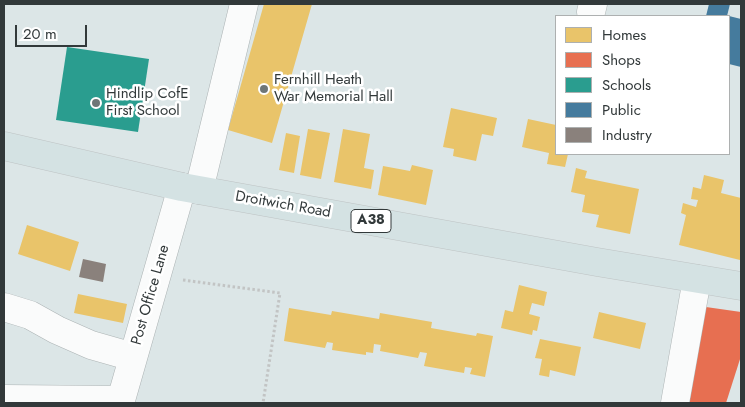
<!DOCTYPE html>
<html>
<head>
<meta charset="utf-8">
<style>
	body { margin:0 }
	#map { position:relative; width:745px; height:407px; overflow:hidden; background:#dce6e7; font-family:Jost,sans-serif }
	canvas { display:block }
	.frame { position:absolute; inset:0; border:5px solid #32393a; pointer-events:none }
	.legend { position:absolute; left:555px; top:15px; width:175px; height:140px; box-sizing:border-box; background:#fff; border:1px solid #adb0b0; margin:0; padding:6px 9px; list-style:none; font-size:15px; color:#32393a }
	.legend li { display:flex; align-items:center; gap:10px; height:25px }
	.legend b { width:25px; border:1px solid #adb0b0 }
	.scale { position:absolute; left:15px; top:25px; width:72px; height:22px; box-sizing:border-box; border:2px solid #32393a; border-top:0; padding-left:6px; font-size:15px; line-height:18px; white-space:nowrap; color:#32393a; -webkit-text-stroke:4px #fff; paint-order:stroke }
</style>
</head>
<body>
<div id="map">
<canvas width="745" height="407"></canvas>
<div class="frame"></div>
<ul class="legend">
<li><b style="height:14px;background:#e9c46a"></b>Homes</li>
<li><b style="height:14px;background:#e76f51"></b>Shops</li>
<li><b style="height:14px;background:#2a9d8f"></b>Schools</li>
<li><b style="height:14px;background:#457b9d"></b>Public</li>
<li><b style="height:14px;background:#8a817c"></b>Industry</li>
</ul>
<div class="scale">20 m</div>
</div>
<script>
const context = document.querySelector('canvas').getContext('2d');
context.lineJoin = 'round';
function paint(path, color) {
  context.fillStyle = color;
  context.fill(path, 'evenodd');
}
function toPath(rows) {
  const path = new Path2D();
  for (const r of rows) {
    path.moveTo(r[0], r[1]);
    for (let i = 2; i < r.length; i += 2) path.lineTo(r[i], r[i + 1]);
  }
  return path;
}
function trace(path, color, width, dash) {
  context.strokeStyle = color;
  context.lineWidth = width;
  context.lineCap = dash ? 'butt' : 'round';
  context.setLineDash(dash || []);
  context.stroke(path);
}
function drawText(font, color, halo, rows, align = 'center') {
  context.font = font + ' Jost,sans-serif';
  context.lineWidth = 5;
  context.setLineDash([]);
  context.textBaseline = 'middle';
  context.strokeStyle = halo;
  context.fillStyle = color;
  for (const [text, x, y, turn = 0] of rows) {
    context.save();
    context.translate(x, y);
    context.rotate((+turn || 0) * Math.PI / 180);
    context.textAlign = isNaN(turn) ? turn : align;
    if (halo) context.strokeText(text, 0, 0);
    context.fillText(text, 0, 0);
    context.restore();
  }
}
paint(toPath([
	[264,4,312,4,272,143,228,130],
	[451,108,497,118,493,136,482,134,476,161,453,156,454,149,443,147],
	[528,119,556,125,556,154,568,154,565,167,547,164,549,153,522,147],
	[308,129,330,133,321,179,300,175],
	[343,129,370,134,364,168,374,170,371,189,334,182],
	[286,133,300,136,294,173,279,170],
	[412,165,433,170,426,205,378,195,383,166,410,171],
	[576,168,587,171,585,178,639,189,630,234,596,227,599,215,582,212,585,195,571,192],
	[704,175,724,180,721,193,741,198,740,260,679,245,686,215,681,213,683,203,696,207,698,200,691,199,693,187,701,189],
	[27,225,79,242,70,271,18,254],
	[519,285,547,292,544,306,532,303,529,314,540,317,537,331,533,330,532,335,501,328,505,310,513,312],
	[78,294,127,304,123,323,74,313],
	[289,308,331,315,332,311,379,319,380,313,432,322,431,328,476,336,477,333,493,336,485,377,470,374,472,368,465,367,464,373,424,366,427,353,420,352,418,358,380,351,381,345,374,344,373,353,366,352,366,355,332,350,333,343,327,342,325,348,284,341],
	[599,312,646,323,640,349,593,338],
	[540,339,581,347,575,376,550,370,549,377,539,375,542,359,535,358]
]), '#e9c46a');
paint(toPath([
	[706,307,741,312,741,356,726,403,687,403]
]), '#e76f51');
paint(toPath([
	[67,47,149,59,138,132,56,120]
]), '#2a9d8f');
paint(toPath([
	[709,4,730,4,727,16,706,16],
	[729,16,741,19,741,67,729,64]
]), '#457b9d');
paint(toPath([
	[83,259,106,264,103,282,79,277]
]), '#8a817c');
const minor = toPath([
	[591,12,593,4],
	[199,190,244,4],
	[4,307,30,315,57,330,91,345,133,357],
	[4,399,121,400],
	[121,403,121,400,182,187],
	[675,403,697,279]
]);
const major = toPath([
	[4,146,182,187,597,262,741,286]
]);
trace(minor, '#acb3b4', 29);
trace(major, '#bec3c4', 29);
trace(toPath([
	[183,280,280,293,263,403]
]), '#c2c4c4', 3, [2.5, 2.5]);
trace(minor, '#fafbfb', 28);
trace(major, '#d4e2e3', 28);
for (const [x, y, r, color] of [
	[264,89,5,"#6e7677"],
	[96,103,5,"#6e7677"]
]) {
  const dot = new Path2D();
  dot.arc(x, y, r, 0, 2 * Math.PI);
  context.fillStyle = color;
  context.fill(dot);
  trace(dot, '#fff', 2);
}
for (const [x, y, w] of [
	[371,221,40]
]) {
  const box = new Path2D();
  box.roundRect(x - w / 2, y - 11.5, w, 23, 4);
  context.fillStyle = '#fff';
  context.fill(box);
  trace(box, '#32393a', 1);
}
drawText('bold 14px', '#32393a', null, [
	["A38",371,221]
]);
drawText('15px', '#32393a', '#fff', [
	["Fernhill Heath",274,80],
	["War Memorial Hall",274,97],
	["Hindlip CofE",106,94],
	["First School",106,111]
], 'left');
drawText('15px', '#32393a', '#fff', [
	["Droitwich Road",283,205,10],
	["Post Office Lane",151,295,-74]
]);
</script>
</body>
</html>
